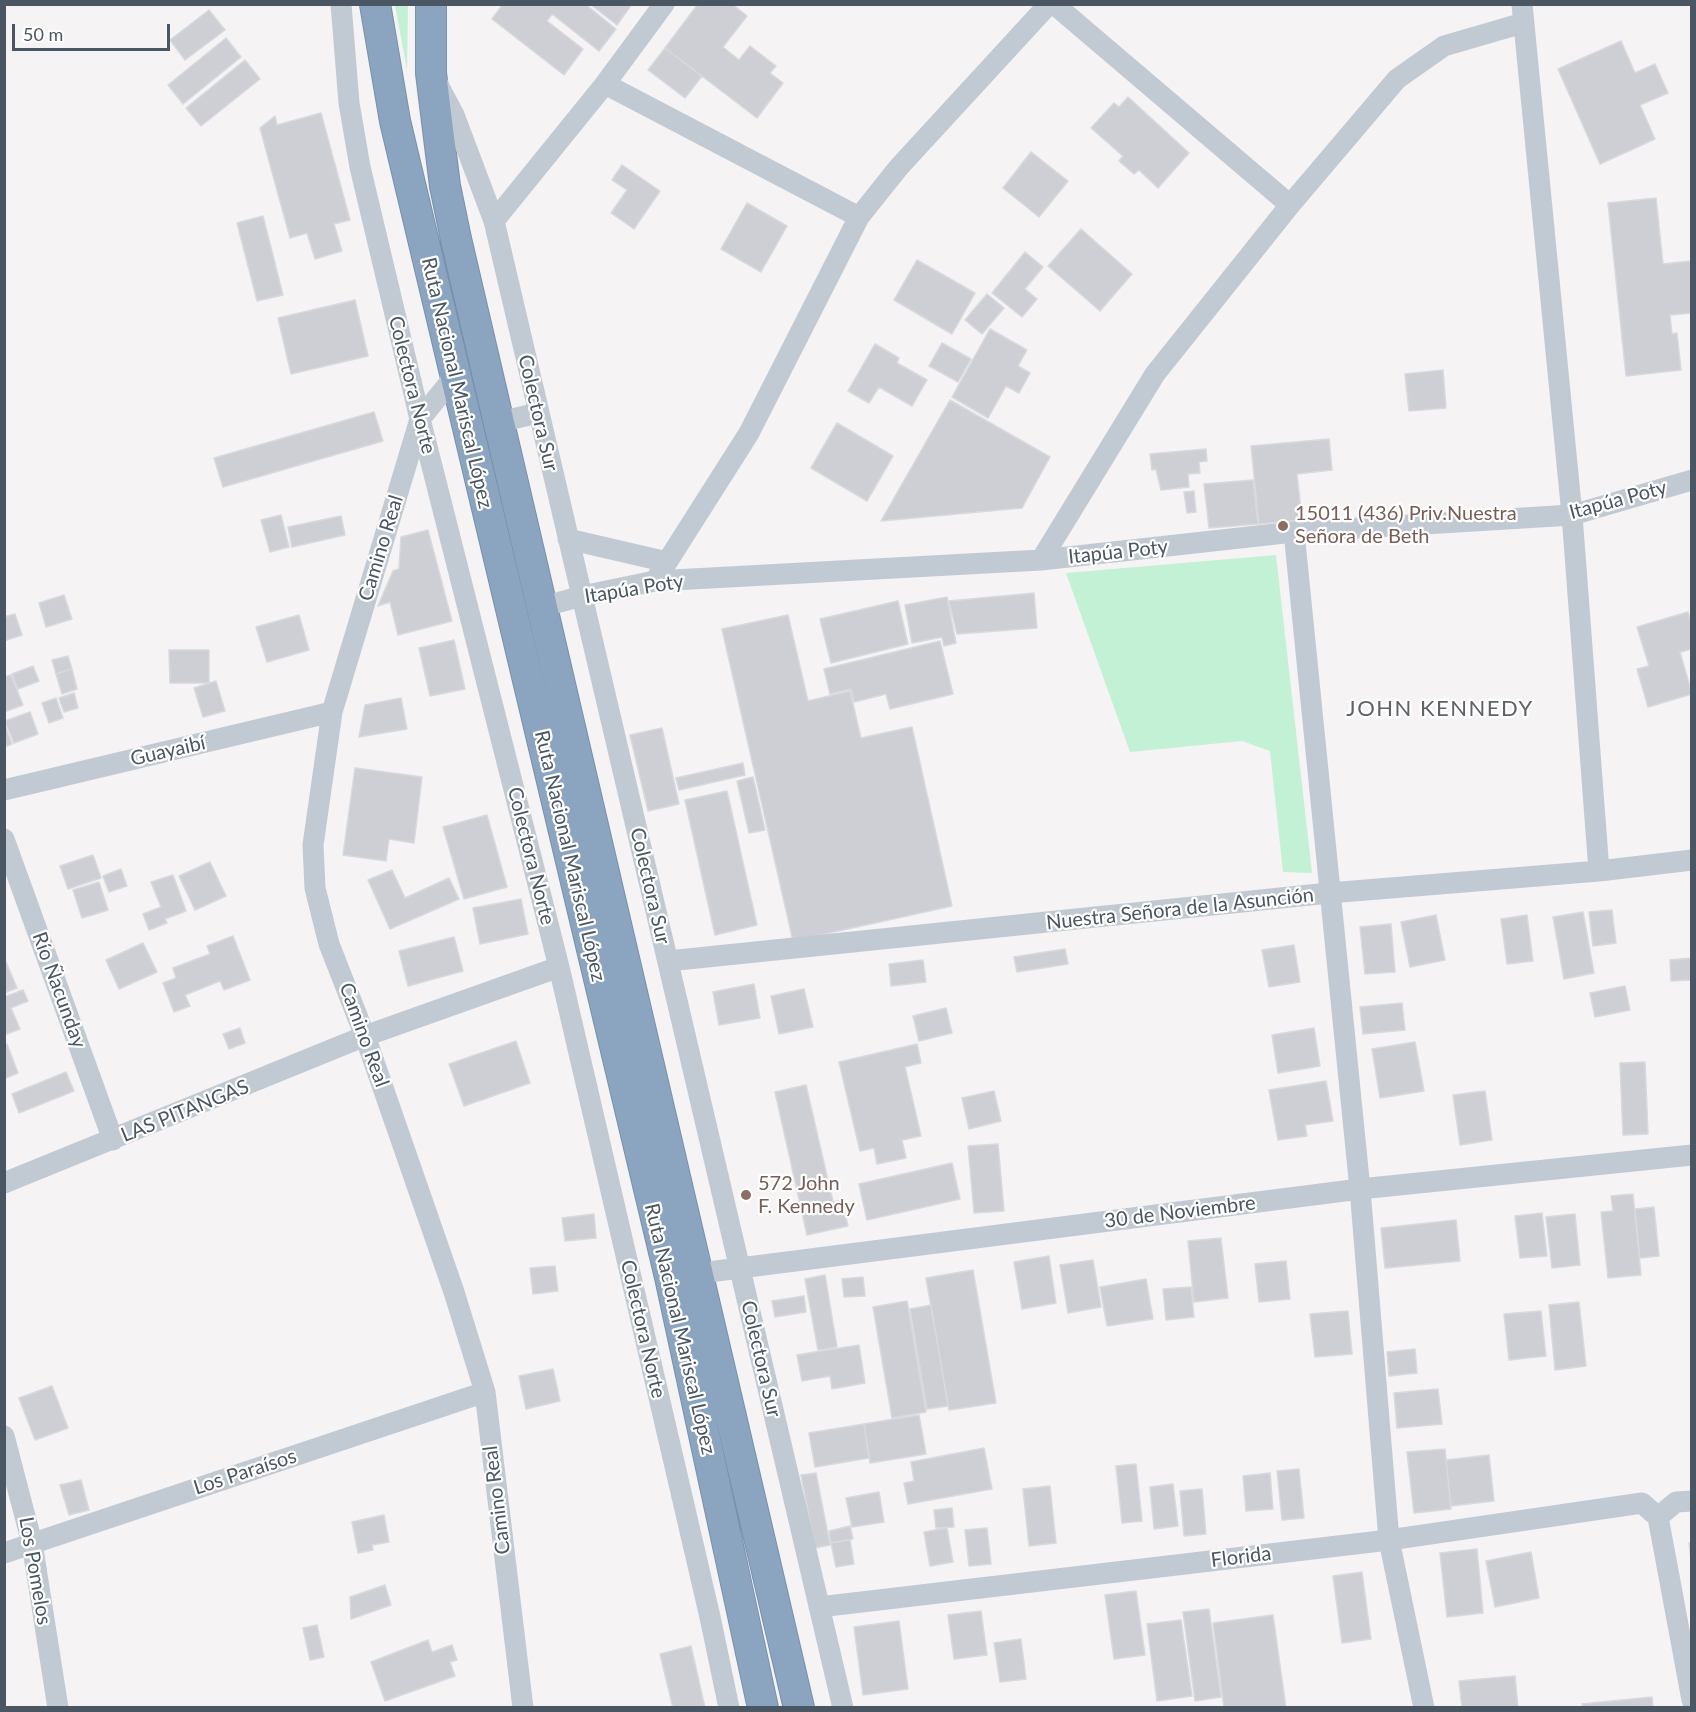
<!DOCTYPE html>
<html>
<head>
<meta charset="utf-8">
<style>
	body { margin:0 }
	#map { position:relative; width:1696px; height:1712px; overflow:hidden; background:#f5f3f3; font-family:Lato,sans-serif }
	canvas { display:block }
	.frame { position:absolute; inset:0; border:6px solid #4a5661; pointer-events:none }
	.scale { position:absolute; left:12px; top:24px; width:158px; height:27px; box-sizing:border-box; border:3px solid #4a5661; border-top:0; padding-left:8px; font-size:18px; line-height:21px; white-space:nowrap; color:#4a5661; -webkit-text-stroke:4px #fff; paint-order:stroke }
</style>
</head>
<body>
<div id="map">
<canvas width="1696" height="1712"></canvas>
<div class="frame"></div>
<div class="scale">50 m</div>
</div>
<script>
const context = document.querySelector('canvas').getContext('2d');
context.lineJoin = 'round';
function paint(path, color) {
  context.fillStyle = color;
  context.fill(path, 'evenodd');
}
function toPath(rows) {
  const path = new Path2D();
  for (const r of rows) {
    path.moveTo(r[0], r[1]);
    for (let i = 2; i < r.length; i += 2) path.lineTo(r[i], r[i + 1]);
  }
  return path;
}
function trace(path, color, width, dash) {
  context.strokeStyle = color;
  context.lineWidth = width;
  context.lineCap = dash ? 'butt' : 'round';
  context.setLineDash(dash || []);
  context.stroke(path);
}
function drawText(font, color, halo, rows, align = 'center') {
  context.font = font + ' Lato,sans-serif';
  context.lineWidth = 4.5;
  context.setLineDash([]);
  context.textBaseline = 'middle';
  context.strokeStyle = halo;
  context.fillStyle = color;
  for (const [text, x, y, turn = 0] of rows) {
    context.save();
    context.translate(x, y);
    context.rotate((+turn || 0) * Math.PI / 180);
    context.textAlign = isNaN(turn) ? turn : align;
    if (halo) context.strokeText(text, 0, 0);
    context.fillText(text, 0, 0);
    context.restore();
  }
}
paint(toPath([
	[395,5,408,5,407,70],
	[1276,555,1312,873,1283,872,1270,751,1242,741,1130,752,1066,573]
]), '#c3f1d5');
const building = toPath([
	[503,4,585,4,616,29,599,51,552,14,547,21,583,49,564,75,492,19,503,4],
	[590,4,632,4,617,25,590,4],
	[698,4,732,4,747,16,723,47,739,60,750,46,776,66,770,73,783,83,757,118,665,48,698,4],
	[209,10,225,30,185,60,170,40,209,10],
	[226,38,241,57,183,104,168,85,226,38],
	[1621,41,1635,73,1655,64,1668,93,1640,105,1655,139,1600,164,1558,69,1621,41],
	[665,48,702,76,685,98,648,70,665,48],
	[245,60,260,79,201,126,186,108,245,60],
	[1128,97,1189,153,1158,188,1139,170,1134,174,1119,161,1123,156,1091,128,1114,103,1119,107,1128,97],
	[321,113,350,220,334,224,342,251,315,259,307,233,290,238,260,128,275,116,277,125,321,113],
	[1031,152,1068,181,1039,217,1003,188,1031,152],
	[622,165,660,191,634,229,611,213,627,190,612,180,622,165],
	[1656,198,1663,264,1692,261,1692,313,1670,315,1672,334,1677,333,1681,370,1626,376,1608,203,1656,198],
	[747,203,787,226,761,272,721,249,747,203],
	[263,216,283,295,257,301,237,223,263,216],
	[1081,229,1132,274,1100,311,1048,266,1081,229],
	[1025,252,1043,267,1025,289,1037,299,1022,317,992,293,1025,252],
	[917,260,975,293,952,334,894,300,917,260],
	[987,294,1004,308,982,334,965,320,987,294],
	[355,300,368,356,291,374,278,318,355,300],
	[990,329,1027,350,1018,366,1030,373,1019,393,1006,386,988,418,952,397,990,329],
	[942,343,971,359,958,382,929,366,942,343],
	[875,344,899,358,897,363,927,380,912,406,879,387,869,403,848,391,875,344],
	[1443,370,1446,408,1409,411,1405,374,1443,370],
	[950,400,1050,457,1022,508,881,521,950,400],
	[374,412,383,441,223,487,214,458,374,412],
	[837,423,893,456,867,501,811,468,837,423],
	[1329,439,1332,470,1297,474,1302,520,1259,524,1251,446,1329,439],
	[1206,449,1207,461,1199,462,1200,473,1188,474,1189,487,1161,490,1156,469,1152,470,1150,454,1206,449],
	[1253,480,1258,524,1209,528,1204,484,1253,480],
	[1194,491,1196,512,1187,513,1184,492,1194,491],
	[281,515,289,547,270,552,261,520,281,515],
	[341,516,345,535,292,547,288,527,341,516],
	[428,530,452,621,398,635,390,602,378,606,393,571,399,569,401,537,428,530],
	[1034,593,1037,628,957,634,949,601,1034,593],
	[64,595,72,619,46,627,39,603,64,595],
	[947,597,956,643,944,646,942,637,912,643,905,605,947,597],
	[898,601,908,644,831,663,820,619,898,601],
	[1688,612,1692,625,1692,649,1680,652,1692,694,1648,707,1637,669,1649,666,1637,627,1688,612],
	[15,614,22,635,4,641,4,617,15,614],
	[299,615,309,650,267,662,256,627,299,615],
	[788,615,808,701,850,691,861,738,912,727,952,906,793,941,722,629,788,615],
	[454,640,465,689,430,696,419,648,454,640],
	[940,641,953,694,890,709,886,694,854,702,851,689,830,694,824,669,940,641],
	[169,650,209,650,209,683,170,683,169,650],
	[68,656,72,669,56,674,52,660,68,656],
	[33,666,39,681,18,689,12,674,33,666],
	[72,669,77,689,62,694,56,674,72,669],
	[11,675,23,705,4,712,4,677,11,675],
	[216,681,225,711,203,717,194,688,216,681],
	[74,693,78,708,64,712,59,698,74,693],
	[56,698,63,718,49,723,42,703,56,698],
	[401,698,407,729,359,737,365,705,401,698],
	[30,712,38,734,14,743,5,721,30,712],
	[4,723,12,744,4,747,4,723],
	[662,728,679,804,648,811,630,735,662,728],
	[743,763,745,775,679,790,676,778,743,763],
	[355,768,422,777,414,843,389,839,386,861,343,855,355,768],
	[753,777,765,830,749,833,737,781,753,777],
	[727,791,757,925,715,935,685,800,727,791],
	[487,815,507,887,464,899,443,827,487,815],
	[93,855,101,878,68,889,60,866,93,855],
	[210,862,226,896,195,910,179,876,210,862],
	[121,869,127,886,109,892,103,876,121,869],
	[392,870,405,898,449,878,459,899,390,929,368,880,392,870],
	[173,875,186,911,165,919,167,923,149,930,143,914,161,907,151,882,173,875],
	[99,882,108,910,82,918,73,890,99,882],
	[521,899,528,934,480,944,473,908,521,899],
	[1612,910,1616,943,1593,946,1589,912,1612,910],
	[1583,912,1594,973,1564,979,1553,917,1583,912],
	[1436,915,1445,960,1410,967,1401,922,1436,915],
	[1527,915,1533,961,1507,964,1501,919,1527,915],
	[1391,924,1395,972,1365,974,1360,927,1391,924],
	[233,936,250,980,224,990,220,981,185,995,190,1006,174,1012,163,983,176,978,173,968,210,954,207,946,233,936],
	[454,937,463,971,408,986,399,951,454,937],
	[143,943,157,972,119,989,106,960,143,943],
	[1294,945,1300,982,1269,987,1262,950,1294,945],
	[1065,949,1068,964,1017,972,1014,957,1065,949],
	[1692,958,1692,980,1671,981,1670,960,1692,958],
	[923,960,926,982,891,986,889,964,923,960],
	[4,962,6,962,17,988,4,993,4,962],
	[754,984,760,1018,719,1025,713,992,754,984],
	[1625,986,1630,1010,1595,1017,1590,993,1625,986],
	[804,989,813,1027,779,1034,771,996,804,989],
	[23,990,28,1001,11,1008,20,1029,4,1035,4,997,23,990],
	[1402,1003,1405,1030,1363,1034,1360,1007,1402,1003],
	[946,1008,952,1033,919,1041,913,1016,946,1008],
	[240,1028,245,1043,229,1049,223,1034,240,1028],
	[1314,1028,1320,1066,1278,1073,1272,1035,1314,1028],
	[516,1041,530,1083,464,1106,449,1064,516,1041],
	[1415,1042,1424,1091,1380,1098,1372,1049,1415,1042],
	[7,1044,18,1073,4,1079,4,1045,7,1044],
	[917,1044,921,1063,905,1067,921,1136,902,1140,906,1158,877,1164,874,1148,860,1151,839,1062,917,1044],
	[1645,1062,1648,1134,1623,1135,1620,1063,1645,1062],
	[66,1072,74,1091,19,1113,12,1094,66,1072],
	[1326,1081,1333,1121,1305,1125,1307,1136,1278,1140,1269,1090,1326,1081],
	[806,1085,833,1202,842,1200,848,1226,807,1235,775,1092,806,1085],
	[994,1091,1001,1121,969,1129,962,1098,994,1091],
	[1485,1091,1492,1140,1460,1145,1453,1095,1485,1091],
	[998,1144,1004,1211,974,1213,968,1146,998,1144],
	[952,1163,960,1199,867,1220,859,1184,952,1163],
	[1633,1194,1641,1275,1608,1278,1601,1212,1613,1211,1611,1196,1633,1194],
	[1654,1207,1659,1256,1640,1258,1635,1209,1654,1207],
	[1542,1213,1547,1256,1520,1258,1515,1216,1542,1213],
	[594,1214,596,1238,565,1241,562,1218,594,1214],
	[1575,1214,1580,1265,1552,1268,1546,1217,1575,1214],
	[1456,1220,1460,1261,1385,1268,1381,1228,1456,1220],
	[1221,1238,1228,1298,1194,1302,1188,1241,1221,1238],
	[1049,1256,1056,1303,1022,1309,1014,1262,1049,1256],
	[1093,1260,1101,1307,1068,1313,1060,1265,1093,1260],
	[1286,1261,1290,1299,1259,1302,1255,1264,1286,1261],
	[555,1266,558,1291,533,1294,530,1268,555,1266],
	[973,1270,996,1403,949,1410,926,1278,973,1270],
	[825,1275,837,1347,818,1350,805,1279,825,1275],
	[863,1277,865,1296,844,1297,842,1279,863,1277],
	[1146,1279,1153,1319,1107,1326,1100,1287,1146,1279],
	[1191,1287,1194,1317,1166,1320,1163,1289,1191,1287],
	[804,1296,806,1312,775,1317,772,1301,804,1296],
	[907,1301,926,1412,892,1418,873,1307,907,1301],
	[1579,1302,1586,1366,1555,1370,1549,1305,1579,1302],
	[931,1305,948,1406,927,1409,910,1309,931,1305],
	[1348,1311,1352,1354,1315,1357,1310,1314,1348,1311],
	[1541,1311,1546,1356,1509,1360,1504,1314,1541,1311],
	[859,1345,865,1383,832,1389,830,1376,802,1381,797,1355,859,1345],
	[1415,1349,1417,1373,1389,1376,1387,1352,1415,1349],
	[553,1369,560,1401,526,1409,519,1376,553,1369],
	[52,1386,68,1428,35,1440,19,1398,52,1386],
	[1438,1389,1442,1424,1397,1428,1394,1393,1438,1389],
	[919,1415,926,1454,870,1463,864,1424,919,1415],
	[864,1424,869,1458,815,1467,809,1433,864,1424],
	[984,1448,992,1489,908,1504,904,1483,914,1481,911,1462,984,1448],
	[1445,1449,1451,1509,1414,1513,1407,1452,1445,1449],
	[1489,1455,1494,1501,1451,1506,1446,1460,1489,1455],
	[1136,1464,1142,1521,1122,1523,1116,1466,1136,1464],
	[1299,1469,1304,1518,1282,1520,1277,1471,1299,1469],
	[816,1473,830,1545,815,1548,801,1475,816,1473],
	[1270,1473,1273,1509,1246,1511,1243,1476,1270,1473],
	[81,1480,89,1510,69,1515,60,1485,81,1480],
	[1173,1484,1178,1526,1154,1529,1150,1487,1173,1484],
	[1050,1486,1056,1543,1029,1546,1023,1489,1050,1486],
	[1202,1489,1206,1534,1184,1536,1180,1491,1202,1489],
	[879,1492,884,1522,852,1527,846,1498,879,1492],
	[952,1508,954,1527,936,1528,934,1510,952,1508],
	[384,1515,389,1542,372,1545,373,1550,358,1553,352,1522,384,1515],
	[850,1526,853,1539,831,1543,829,1531,850,1526],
	[947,1528,953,1562,930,1566,924,1532,947,1528],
	[987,1528,991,1564,969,1566,965,1530,987,1528],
	[850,1540,854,1564,836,1567,831,1543,850,1540],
	[1689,1543,1692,1543,1692,1571,1689,1543],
	[1477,1549,1483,1613,1447,1617,1440,1553,1477,1549],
	[1531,1552,1539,1598,1495,1607,1486,1561,1531,1552],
	[1362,1572,1371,1639,1342,1643,1333,1576,1362,1572],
	[385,1585,391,1605,351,1619,350,1597,385,1585],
	[1136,1591,1145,1655,1114,1659,1105,1595,1136,1591],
	[1209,1609,1221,1697,1195,1701,1183,1612,1209,1609],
	[981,1611,987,1655,954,1659,948,1615,981,1611],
	[1273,1615,1286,1708,1224,1708,1213,1623,1273,1615],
	[1181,1620,1192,1696,1157,1701,1147,1624,1181,1620],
	[899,1621,908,1689,863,1695,854,1627,899,1621],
	[317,1625,324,1657,310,1660,303,1628,317,1625],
	[1021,1639,1026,1679,1000,1682,994,1643,1021,1639],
	[428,1640,432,1652,452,1645,457,1660,450,1662,455,1676,385,1701,371,1662,428,1640],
	[691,1646,705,1708,673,1708,660,1654,691,1646],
	[1515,1676,1518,1708,1462,1708,1459,1681,1515,1676],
	[1652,1697,1653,1708,1583,1708,1582,1704,1652,1697]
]);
paint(building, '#cdcfd5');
trace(building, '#d7d9de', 1.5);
const highway = toPath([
	[375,4,395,121,670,1277,763,1708],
	[431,4,431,73,445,186,456,239,799,1708]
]);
trace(highway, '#7690ad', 32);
trace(toPath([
	[341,4,349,103,360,167,420,419,559,967,710,1617,729,1708],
	[1054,4,1290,205],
	[1522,4,1572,515,1599,871],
	[437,83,454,115,494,221,843,1708],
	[605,84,859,217],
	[494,221,605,84,664,4],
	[455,376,420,419,332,712,313,845,315,888,329,944,365,1036,454,1292,485,1392,523,1708],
	[499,422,538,413],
	[1294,532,1360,1189,1389,1540,1424,1708],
	[568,539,667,562],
	[1041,560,1155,374,1290,205,1397,79,1444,46,1523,23],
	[655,581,749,433,859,217,899,167,1049,4],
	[542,607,582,596,655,581,1041,560,1294,532,1572,515,1692,480],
	[4,790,332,712],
	[4,839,113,1140],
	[668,961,1329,893,1599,871,1692,860],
	[4,1183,365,1036,559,967],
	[685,1275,1360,1189,1692,1155],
	[4,1436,32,1543,58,1708],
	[1658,1517,1692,1700],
	[1658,1517,1676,1502,1692,1501],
	[4,1553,485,1392],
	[819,1607,1389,1540,1642,1503,1658,1517]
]), '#c1cad2', 21);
trace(highway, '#8ba5c1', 30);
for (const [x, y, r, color] of [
	[1283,526,6,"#8d6e63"],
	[746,1195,6,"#8d6e63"]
]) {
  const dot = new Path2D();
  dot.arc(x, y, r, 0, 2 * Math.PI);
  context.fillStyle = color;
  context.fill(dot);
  trace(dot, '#fff', 2);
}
drawText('20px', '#4a5661', '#fff', [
	["Ruta Nacional Mariscal López",457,383,77],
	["Colectora Norte",412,385,76],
	["Colectora Sur",538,413,77],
	["Itapúa Poty",1618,500,-15],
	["Camino Real",381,548,-73],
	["Itapúa Poty",1118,552,-6],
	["Itapúa Poty",634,589,-9],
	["Guayaibí",168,751,-13],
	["Colectora Norte",531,856,76],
	["Ruta Nacional Mariscal López",570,856,77],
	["Colectora Sur",650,886,77],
	["Nuestra Señora de la Asunción",1180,909,-6],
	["Río Ñacunday",59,990,70],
	["Camino Real",364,1035,70],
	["LAS PITANGAS",185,1111,-22],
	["30 de Noviembre",1180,1212,-7],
	["Colectora Norte",643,1329,77],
	["Ruta Nacional Mariscal López",680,1329,77],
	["Colectora Sur",761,1359,77],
	["Los Paraísos",245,1472,-18],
	["Camino Real",497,1500,-97],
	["Florida",1241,1557,-7],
	["Los Pomelos",35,1571,80]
]);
drawText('20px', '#785e54', '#fff', [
	["15011 (436) Priv.Nuestra",1295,514],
	["Señora de Beth",1295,537],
	["572 John",758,1184],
	["F. Kennedy",758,1207]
], 'left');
context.letterSpacing = '1.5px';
drawText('22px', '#5f6368', '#fff', [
	["JOHN KENNEDY",1440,709]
]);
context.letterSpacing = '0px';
</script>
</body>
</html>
